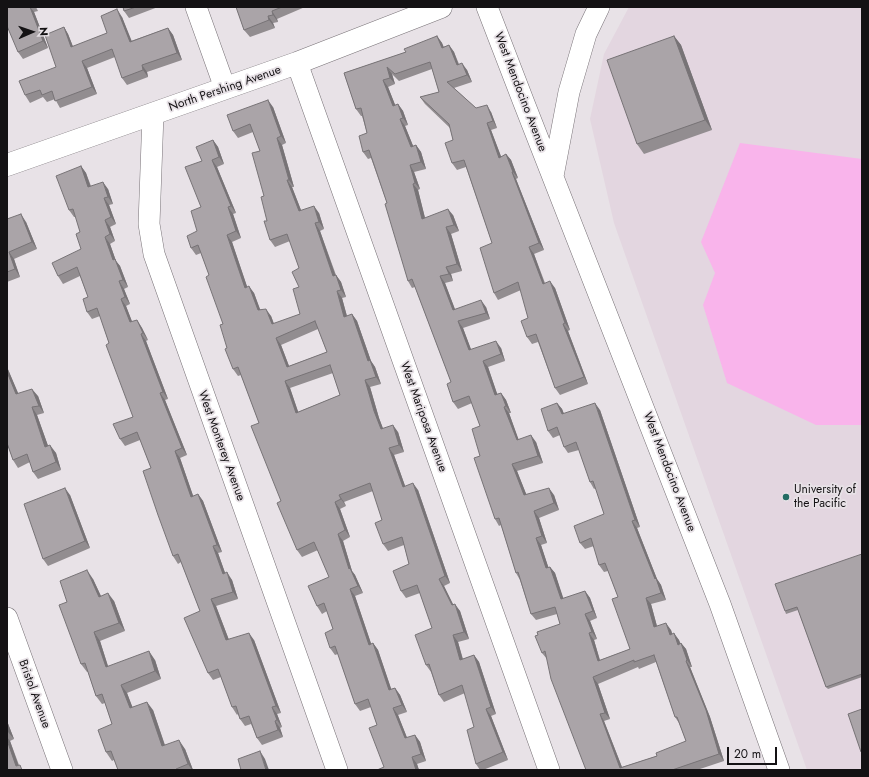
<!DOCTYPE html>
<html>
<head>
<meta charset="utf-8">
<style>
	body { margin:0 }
	#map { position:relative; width:869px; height:777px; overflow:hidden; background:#e8e2e7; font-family:Jost,sans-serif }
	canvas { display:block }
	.frame { position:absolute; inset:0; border:8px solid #141214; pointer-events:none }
	.north { position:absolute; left:12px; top:12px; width:40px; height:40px; -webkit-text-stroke:3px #e8e2e7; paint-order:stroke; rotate:88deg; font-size:11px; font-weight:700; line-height:16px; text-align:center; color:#141214 }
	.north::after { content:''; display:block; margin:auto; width:14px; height:18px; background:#141214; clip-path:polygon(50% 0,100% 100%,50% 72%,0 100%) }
	.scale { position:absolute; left:727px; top:747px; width:50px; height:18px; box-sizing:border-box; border:2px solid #141214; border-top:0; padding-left:5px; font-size:12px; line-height:14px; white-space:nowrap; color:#141214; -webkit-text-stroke:3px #e8e2e7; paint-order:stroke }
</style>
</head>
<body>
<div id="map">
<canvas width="869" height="777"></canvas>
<div class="frame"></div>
<div class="north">N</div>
<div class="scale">20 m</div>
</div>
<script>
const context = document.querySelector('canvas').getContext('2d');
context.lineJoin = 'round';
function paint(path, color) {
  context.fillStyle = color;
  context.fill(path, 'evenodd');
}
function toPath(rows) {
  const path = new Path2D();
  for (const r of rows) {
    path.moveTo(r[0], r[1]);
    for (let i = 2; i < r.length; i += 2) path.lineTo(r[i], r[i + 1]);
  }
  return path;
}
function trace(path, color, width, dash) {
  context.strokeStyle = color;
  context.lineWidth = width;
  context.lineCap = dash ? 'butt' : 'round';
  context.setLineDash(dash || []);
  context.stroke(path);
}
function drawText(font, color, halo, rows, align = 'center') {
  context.font = font + ' Jost,sans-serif';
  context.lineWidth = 3.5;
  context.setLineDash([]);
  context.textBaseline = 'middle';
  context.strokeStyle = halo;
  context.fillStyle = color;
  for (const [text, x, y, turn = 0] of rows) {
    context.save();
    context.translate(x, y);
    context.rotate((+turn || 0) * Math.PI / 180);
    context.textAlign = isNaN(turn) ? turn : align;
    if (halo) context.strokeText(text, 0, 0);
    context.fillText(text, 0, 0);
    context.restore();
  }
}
paint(toPath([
	[629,7,862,7,862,770,807,770,614,223,590,119,604,54]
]), '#e3d6e0');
paint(toPath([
	[740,143,862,159,862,425,816,425,727,383,703,305,715,273,701,242]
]), '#f9b4eb');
const minor = toPath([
	[196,7,225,88],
	[487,7,524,103,720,604,779,770],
	[297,63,549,770],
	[153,114,149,224,154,254,337,770],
	[553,176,569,92,586,34,599,7],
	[7,618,62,770]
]);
const major = toPath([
	[7,165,297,63,441,7]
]);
trace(minor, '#787277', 22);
trace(major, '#787277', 23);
trace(minor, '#fff', 21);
trace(major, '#fff', 22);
paint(toPath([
	[7,7,36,7,38,11,34,12,48,48,23,59,18,52],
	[123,7,158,7,129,18,124,11],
	[236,7,305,7,277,19,278,22,273,23,275,28,250,37,244,30],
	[122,17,131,41,168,28,173,35,182,60,147,72,148,77,127,85,122,78,115,57,87,68,97,94,60,108,55,99,47,102,43,97,30,103,25,95,56,67,64,27,68,34,73,47,107,33],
	[437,36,442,43,443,47,449,45,454,52,459,64,467,70,472,82,454,88,476,108,491,112,497,128,491,130,501,157,506,154,511,160,518,178,516,179,544,250,534,254,545,283,555,288,570,330,568,331,588,384,560,395,555,388,538,342,532,344,527,337,528,318,521,290,498,300,494,293,492,243,466,167,457,170,452,163,453,140,450,128,425,104,420,97,439,92,432,69,399,81,392,74,395,84,388,87,395,105,398,104,403,111,408,125,405,126,413,146,416,145,421,152,426,169,414,172,420,189,418,190,425,218,453,215,459,231,451,234,462,271,451,274,453,281,445,283,455,310,486,307,490,319,463,328,471,350,501,348,505,361,488,367,497,394,501,393,506,400,511,413,509,413,518,439,536,442,543,463,517,471,526,494,554,495,559,510,539,518,547,543,541,545,548,567,550,567,555,573,563,599,585,591,590,598,597,618,590,621,597,639,594,640,600,660,630,649,618,597,608,571,604,572,599,565,594,546,585,549,580,543,604,514,596,488,594,489,590,482,579,450,568,453,564,447,560,435,553,438,548,431,557,403,562,409,564,414,600,410,640,527,637,528,657,579,661,585,666,600,651,604,657,626,671,630,672,634,679,640,680,643,681,643,686,649,692,667,690,667,710,717,724,761,697,770,586,770,547,659,542,653,560,624,557,614,536,620,531,614,520,580,516,573,501,525,499,526,495,519,480,456,480,426,472,403,458,409,453,402,451,382,415,287,412,288,408,281,387,203,371,158,368,159,363,152,367,133,362,116,361,116,356,109,344,73,406,52],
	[656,662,675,717,679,723,686,741,657,756,622,767,604,721,610,719,598,684,638,667,639,669],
	[674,36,681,45,712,130,644,154,637,144],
	[273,107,286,143,282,145,294,187,292,187,301,210,319,213,324,229,320,231,336,275,341,282,346,297,342,298,347,316,352,314,357,321,371,361,375,367,381,384,370,387,379,418,383,429,398,432,404,452,394,455,405,486,418,490,450,583,444,586,453,605,460,611,469,639,458,642,463,659,474,655,479,662,496,714,491,716,508,760,483,770,480,770,476,764,474,727,465,693,444,702,439,695,431,672,426,665,432,628,420,593,406,598,401,591,409,564,404,545,388,551,383,544,382,520,373,491,344,502,346,506,340,509,350,537,343,541,352,571,355,575,363,593,355,596,371,644,373,643,378,650,391,689,395,688,400,695,407,712,398,715,407,738,415,735,420,742,426,761,417,764,419,770,377,770,384,767,377,725,371,707,360,711,355,704,338,654,335,655,330,648,333,629,327,611,322,614,317,606,329,577,318,550,302,557,297,550,281,501,259,423,241,375,238,376,233,369,227,348,223,324,209,275,201,253,196,255,191,248,197,231,201,207,202,161,213,140,218,147,224,164,217,167,236,213,233,214,241,238,232,242,247,287,254,293,260,310,271,316,274,324,300,314,299,287,299,268,290,241,275,247,270,240,264,196,260,151,253,132,238,138,233,131],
	[318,329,327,352,289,366,281,345],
	[333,373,340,395,298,412,290,388],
	[81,166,86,173,91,186,108,189,113,204,109,205,116,224,110,227,115,241,110,244,116,261,120,266,128,287,124,289,130,304,126,306,132,322,137,320,142,328,148,340,146,341,168,399,165,400,187,455,180,458,193,496,198,494,203,501,222,552,218,553,225,573,232,580,238,599,216,606,229,640,254,640,281,713,277,714,282,727,280,728,283,737,262,745,257,738,251,724,245,726,240,719,238,714,237,715,232,707,221,677,213,680,208,673,200,611,181,562,178,564,173,556,151,468,140,440,125,446,120,439,133,417,100,316,92,319,87,312,88,297,80,276,63,284,58,276,81,249,80,232,76,217,74,217,69,210],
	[7,219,26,222,37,249,14,259,20,277,7,282],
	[7,367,18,394,38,396,44,413,37,415,48,446,56,453,61,470,38,479,33,472,30,462,18,468,13,460,7,443],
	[70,495,90,548,48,566,43,559],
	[862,554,862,677,828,689,826,687,798,610,786,614,785,611],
	[93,579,101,596,114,601,125,631,100,641,108,666,155,660,161,679,127,693,132,707,153,710,165,745,185,749,193,770,118,770,114,760,112,761,106,752,112,724,105,703,102,704,96,696,88,672,87,672,81,664,67,602],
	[7,721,14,739,10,741,19,765,7,770]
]), '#928d90');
paint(toPath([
	[30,7,34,12,48,48,43,41],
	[117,9,122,17,135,49,130,42],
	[272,11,277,19,278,22,273,15],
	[268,16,273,23,275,28,269,20],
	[64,27,68,34,76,54,71,47],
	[168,28,173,35,182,60,177,53],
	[437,36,442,43,447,54,442,48],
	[674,36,681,45,712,130,705,120],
	[449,45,454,52,461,72,457,65],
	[82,61,87,68,97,94,92,87],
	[462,63,467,70,472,82,467,75],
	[142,65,147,72,148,77,143,70],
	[387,67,392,74,395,84,390,78],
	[383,80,388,87,398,112,393,106],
	[268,100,273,107,286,143,281,136],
	[398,104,403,111,408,125,403,118],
	[487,105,491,112,497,128,493,121],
	[400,119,405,126,416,153,411,147],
	[487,123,491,130,504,164,499,158],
	[277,138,282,145,294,187,289,180],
	[213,140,218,147,224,164,219,157],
	[416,145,421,152,426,169,421,162],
	[506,154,511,160,518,178,513,172],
	[212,160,217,167,236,213,231,206],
	[410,165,414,172,420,189,415,183],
	[81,166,86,173,93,194,88,187],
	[512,172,516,179,544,250,539,243],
	[287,180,292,187,304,218,299,211],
	[103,182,108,189,113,204,108,197],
	[413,184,418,190,427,226,422,219],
	[104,198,109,205,116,224,111,217],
	[314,206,319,213,324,229,319,222],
	[228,207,233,214,241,238,236,231],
	[448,209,453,215,459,231,454,225],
	[21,214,26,222,37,249,32,242],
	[105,220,110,227,115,241,110,234],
	[315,223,320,231,338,283,333,276],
	[446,227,451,234,462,271,457,264],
	[227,235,232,242,250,295,245,288],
	[105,237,110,244,116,261,120,266,128,287,123,280,113,260],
	[529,247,534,254,547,291,543,284],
	[9,252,14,259,20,277,15,269],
	[446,267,451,274,453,281,449,274],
	[336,275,341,282,346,297,341,290],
	[440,276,445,283,458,317,453,310],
	[119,281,124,289,130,304,125,297],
	[550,281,555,288,570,330,565,323],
	[249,286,254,293,263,317,258,310],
	[337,291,342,298,349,324,344,317],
	[121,299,126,306,135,329,130,322],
	[481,300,486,307,490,319,486,313],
	[266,309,271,316,277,332,272,324],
	[352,314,357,321,371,361,375,367,381,384,376,377,368,361],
	[137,320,142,328,148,340,143,333],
	[458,321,463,328,474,357,469,350],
	[563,324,568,331,588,384,584,377],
	[141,334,146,341,168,399,163,392],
	[276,338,281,345,292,374,287,367],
	[496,341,501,348,505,361,501,354],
	[483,361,488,367,500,402,495,395],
	[7,367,22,402,16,394,7,372],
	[365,380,370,387,379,418,386,436,381,429,374,411],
	[285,381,290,388,301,420,296,413],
	[32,389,38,396,44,413,39,406],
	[160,393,165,400,187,455,182,448],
	[501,393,506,400,511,413,506,406],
	[557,403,562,409,567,421,562,414],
	[595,403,600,410,640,527,635,520],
	[32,407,37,415,51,454,45,447],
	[504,407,509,413,521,446,517,440],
	[393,425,398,432,404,452,399,445],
	[531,435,536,442,543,463,538,456],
	[50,445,56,453,61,470,56,462],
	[389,448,394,455,408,494,403,487],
	[175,451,180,458,196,504,191,497],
	[512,464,517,471,529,501,524,495],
	[413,483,418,490,450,583,445,576],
	[65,488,70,495,90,548,85,541],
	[549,488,554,495,559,510,554,503],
	[198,494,203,501,222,552,217,545],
	[339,495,344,502,346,506,341,499],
	[335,502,340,509,350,537,345,530],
	[534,511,539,518,547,543,542,536],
	[632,521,637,528,657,579,661,585,666,600,661,593,655,579],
	[338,534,343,541,352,571,355,575,363,593,358,586,349,569],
	[536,538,541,545,551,575,546,568],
	[213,546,218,553,228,581,223,574],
	[550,567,555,573,566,606,561,599],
	[87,570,93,579,105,605,99,597],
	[227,572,232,580,238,599,233,592],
	[439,579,444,586,457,612,452,605],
	[350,589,355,596,374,652,369,645],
	[585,591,590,598,597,618,593,611],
	[108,593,114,601,125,631,119,623],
	[646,598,651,604,659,634,654,627],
	[211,599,216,606,232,648,226,640],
	[455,604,460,611,469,639,464,632],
	[585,614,590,621,597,639,592,632],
	[666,623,671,630,675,642,670,635],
	[94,632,100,641,111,676,106,667],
	[249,633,254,640,281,713,276,706],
	[589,633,594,640,602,668,598,661],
	[674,633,679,640,683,651,678,645],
	[453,635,458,642,465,668,460,660],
	[373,643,378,650,394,697,389,690],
	[681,643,686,649,692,667,687,660],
	[149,651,155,660,161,679,155,671],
	[474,655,479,662,496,714,491,707],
	[686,661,690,667,710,717,724,761,719,754],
	[593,677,598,684,610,719,605,713],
	[121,685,127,693,136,716,130,708],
	[395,688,400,695,407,712,402,705],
	[147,702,153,710,168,755,162,746],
	[272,707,277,714,282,727,277,720],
	[393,708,398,715,410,745,405,738],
	[486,709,491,716,508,760,503,752],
	[600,714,604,721,623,770,620,768],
	[7,721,14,739,8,732,7,728],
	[275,721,280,728,283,737,278,730],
	[415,735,420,742,426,761,421,754],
	[7,737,10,741,20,770,16,766,7,740],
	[179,740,185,749,193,770,192,770,188,764],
	[260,751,265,759,269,770,266,770],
	[412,757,417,764,419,770,416,770]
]), '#777376');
const building = toPath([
	[7,7,30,7,43,41,18,52,7,26,7,7],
	[123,7,136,7,124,11,123,7],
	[236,7,282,7,272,11,273,15,268,16,269,20,244,30,236,7],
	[117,9,130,42,168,28,177,53,142,65,143,70,122,78,112,49,82,61,92,87,55,101,52,91,42,95,40,90,25,95,19,81,56,67,45,35,64,27,71,47,107,33,101,16,117,9],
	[437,36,442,48,449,45,457,65,462,63,467,75,447,82,476,108,487,105,493,121,487,123,499,158,506,154,513,172,512,172,539,243,529,247,543,284,550,281,565,323,563,324,584,377,555,388,536,334,527,337,521,321,528,318,518,282,494,293,480,248,492,243,464,160,452,163,445,143,453,140,449,124,420,97,439,92,430,62,395,74,387,67,390,78,383,80,393,106,398,104,403,118,400,119,411,147,416,145,421,162,410,165,415,183,413,184,422,219,448,209,454,225,446,227,457,264,446,267,449,274,440,276,453,310,481,300,486,313,458,321,469,350,496,341,501,354,483,361,495,395,501,393,506,406,504,407,517,440,531,435,538,456,512,464,524,495,549,488,554,503,534,511,542,536,536,538,546,568,550,567,561,599,585,591,593,611,585,614,592,632,589,633,598,661,630,649,612,599,618,597,605,563,599,565,591,538,580,543,574,526,604,514,593,481,590,482,576,442,564,447,557,427,548,431,541,409,557,403,562,414,595,403,635,520,632,521,655,579,656,578,661,593,646,598,654,627,666,623,670,635,674,633,678,645,681,643,687,660,686,661,706,710,719,754,672,770,586,770,551,679,545,651,542,653,535,636,538,635,537,632,560,624,555,607,531,614,518,572,516,573,499,518,495,519,474,458,480,456,472,429,480,426,469,396,453,402,447,384,451,382,412,279,408,281,385,204,387,203,369,150,363,152,359,136,367,133,361,108,356,109,344,73,406,52,404,49,437,36],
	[654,655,675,717,677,717,686,741,656,753,657,756,620,768,600,714,605,713,593,677,634,660,634,662,654,655],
	[674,36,705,120,637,144,607,60,674,36],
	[268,100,281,136,277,138,289,180,287,180,299,211,314,206,319,222,315,223,333,276,336,275,341,290,337,291,344,317,352,314,368,361,370,360,376,377,365,380,374,411,381,429,393,425,399,445,389,448,403,487,413,483,445,576,439,579,452,605,455,604,464,632,453,635,460,660,474,655,491,707,486,709,503,752,476,764,467,730,474,727,462,685,439,695,429,664,426,665,415,635,432,628,417,585,401,591,393,571,409,564,402,537,383,544,375,523,382,520,370,483,339,495,341,499,335,502,345,530,338,534,349,569,350,568,358,586,350,589,369,645,373,643,389,690,395,688,402,705,393,708,405,738,415,735,421,754,412,757,416,770,377,770,384,767,369,728,377,725,368,699,355,704,335,646,330,648,325,633,333,629,324,603,317,606,308,586,329,577,314,542,297,550,277,503,281,501,251,426,259,423,238,367,233,369,225,349,227,348,220,325,223,324,206,277,209,275,198,245,191,248,187,236,197,231,191,211,201,207,185,167,202,161,196,147,213,140,219,157,212,160,231,206,228,207,236,231,227,235,245,288,249,286,258,310,266,309,272,324,300,314,293,289,299,287,292,272,299,268,287,234,270,240,264,221,267,221,261,197,264,196,252,153,260,151,250,124,233,131,227,115,268,100],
	[315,321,327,352,287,367,276,338,315,321],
	[330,365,340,395,296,413,285,381,330,365],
	[81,166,88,187,103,182,108,197,104,198,111,217,105,220,110,234,105,237,113,260,115,259,123,280,119,281,125,297,121,299,130,322,137,320,143,333,141,334,163,392,160,393,182,448,175,451,191,497,198,494,217,545,213,546,223,574,227,572,233,592,211,599,226,640,249,633,276,706,272,707,277,720,275,721,278,730,257,738,249,716,240,719,236,706,232,707,218,669,208,673,184,618,200,611,178,554,173,556,158,515,143,471,151,468,137,432,120,439,113,424,133,417,106,345,109,343,97,308,87,312,83,299,88,297,77,267,58,276,52,263,81,249,76,234,80,232,73,209,69,210,56,176,81,166],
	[21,214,32,242,9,252,15,269,7,272,7,219,21,214],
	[7,372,16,394,32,389,39,406,32,407,45,447,50,445,56,462,33,472,27,454,13,460,7,443,7,372],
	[65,488,85,541,43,559,24,504,65,488],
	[862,554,862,674,826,687,797,607,785,611,775,584,862,554],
	[87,570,99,597,108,593,119,623,94,632,106,667,149,651,155,671,121,685,130,708,147,702,162,746,179,740,188,764,176,769,176,770,118,770,111,751,106,752,98,730,112,724,102,694,96,696,85,663,81,664,59,605,67,602,60,581,87,570],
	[862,709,862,752,861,752,848,714,862,709],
	[7,740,16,766,20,765,22,770,7,770,7,740],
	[260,751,266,770,241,770,238,759,260,751]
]);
paint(building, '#aaa4a8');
trace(building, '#777376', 1);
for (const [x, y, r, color] of [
	[786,497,4,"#236c63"]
]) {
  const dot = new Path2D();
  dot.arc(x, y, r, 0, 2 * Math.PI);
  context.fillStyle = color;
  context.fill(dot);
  trace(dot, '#e8e2e7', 1.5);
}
drawText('12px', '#141214', '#e8e2e7', [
	["North Pershing Avenue",225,89,-19],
	["West Mendocino Avenue",520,92,69],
	["West Mariposa Avenue",423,417,70],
	["West Monterey Avenue",221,446,70],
	["West Mendocino Avenue",669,472,69],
	["Bristol Avenue",34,694,70]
]);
drawText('12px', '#141214', '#e8e2e7', [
	["University of",794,490],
	["the Pacific",794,504]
], 'left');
</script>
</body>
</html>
